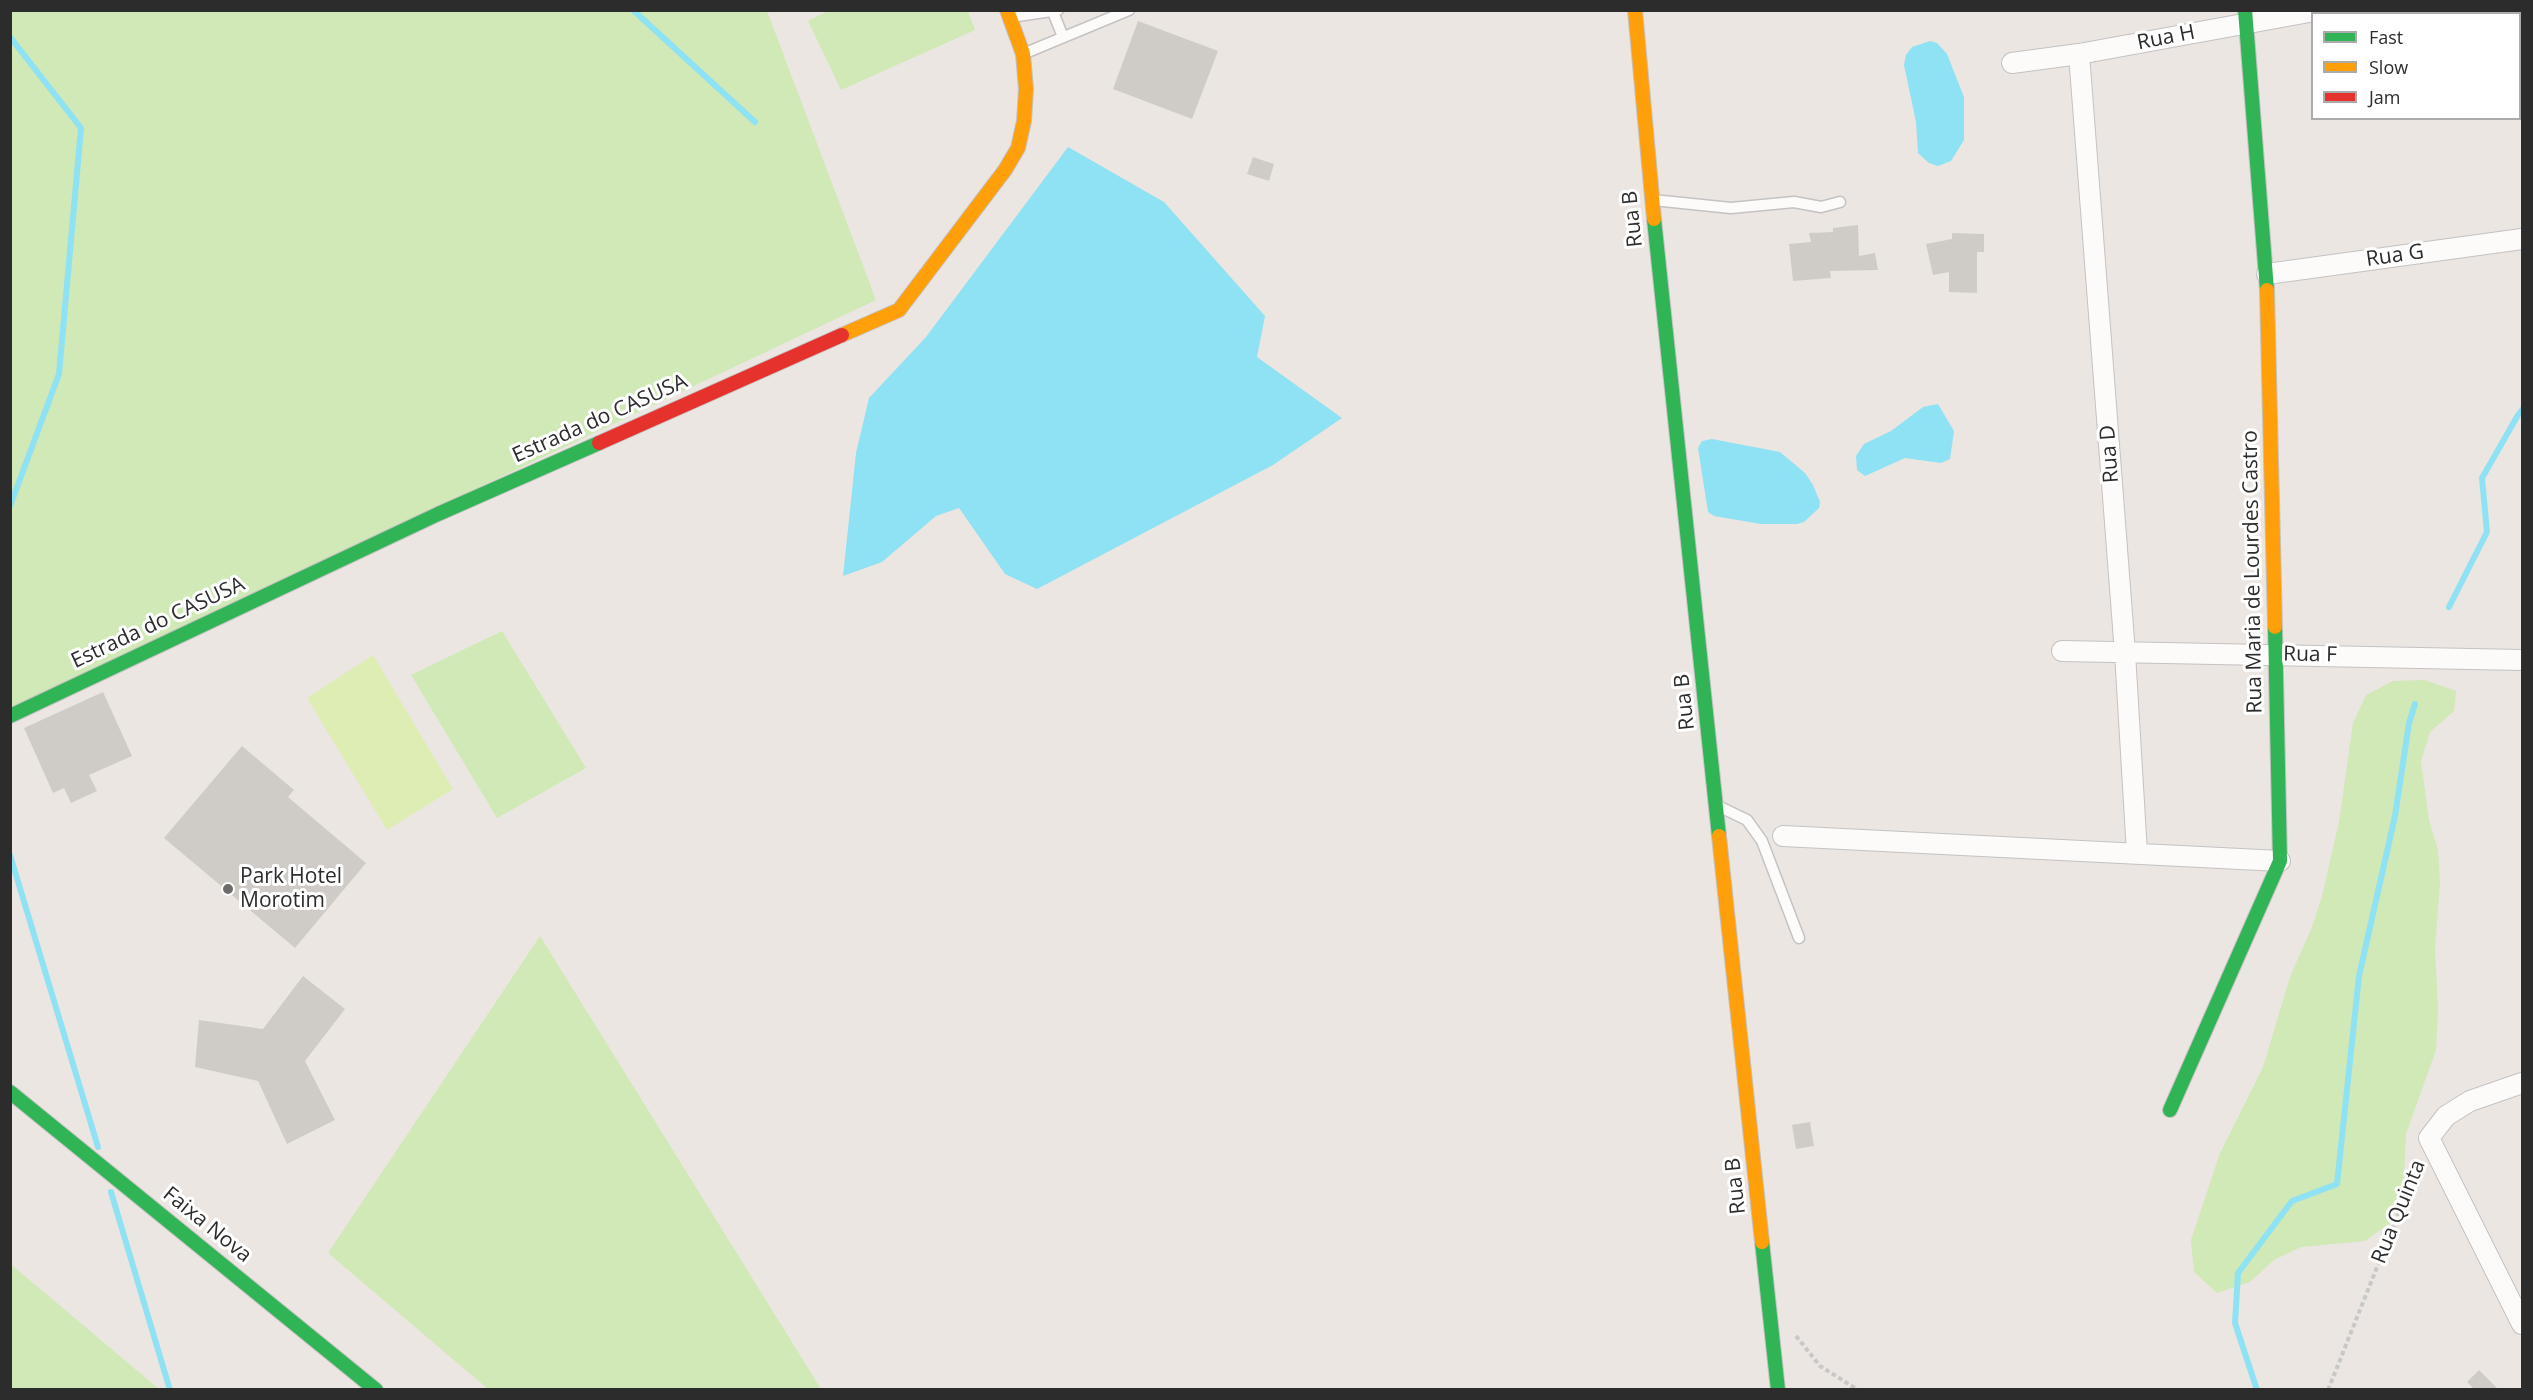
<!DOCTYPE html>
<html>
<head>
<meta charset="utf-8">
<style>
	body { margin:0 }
	#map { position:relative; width:2533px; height:1400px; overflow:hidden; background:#ebe6e1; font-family:"Open Sans",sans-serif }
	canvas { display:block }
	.frame { position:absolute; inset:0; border:12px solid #2c2c2c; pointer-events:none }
	.legend { position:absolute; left:2311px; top:12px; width:210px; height:108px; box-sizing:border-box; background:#fff; border:2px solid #ababab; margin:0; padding:8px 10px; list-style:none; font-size:18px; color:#2c2c2c }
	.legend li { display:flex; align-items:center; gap:12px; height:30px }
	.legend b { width:30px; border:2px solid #ababab }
</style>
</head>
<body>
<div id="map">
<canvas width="2533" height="1400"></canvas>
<div class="frame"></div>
<ul class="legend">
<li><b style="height:8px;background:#30b455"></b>Fast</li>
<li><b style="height:8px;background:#ff9f0a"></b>Slow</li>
<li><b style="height:8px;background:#e5322d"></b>Jam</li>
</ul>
</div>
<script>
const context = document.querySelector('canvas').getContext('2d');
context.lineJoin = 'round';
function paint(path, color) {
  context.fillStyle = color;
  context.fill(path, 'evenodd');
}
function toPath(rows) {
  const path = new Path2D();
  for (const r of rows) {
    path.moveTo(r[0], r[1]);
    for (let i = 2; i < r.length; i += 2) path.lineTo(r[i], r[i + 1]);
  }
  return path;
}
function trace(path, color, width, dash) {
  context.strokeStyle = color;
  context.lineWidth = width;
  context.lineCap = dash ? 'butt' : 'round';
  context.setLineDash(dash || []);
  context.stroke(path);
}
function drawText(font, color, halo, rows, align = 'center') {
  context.font = font + ' "Open Sans",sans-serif';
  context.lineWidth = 6;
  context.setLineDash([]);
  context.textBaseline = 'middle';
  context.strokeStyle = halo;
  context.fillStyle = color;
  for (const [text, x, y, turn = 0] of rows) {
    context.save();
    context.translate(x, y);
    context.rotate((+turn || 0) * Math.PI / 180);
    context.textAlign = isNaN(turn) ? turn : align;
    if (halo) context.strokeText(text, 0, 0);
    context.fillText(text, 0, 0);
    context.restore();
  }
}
paint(toPath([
	[830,10,968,11,975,30,841,90,808,21],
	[10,11,767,11,876,300,11,708],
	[502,631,586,768,497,818,411,675],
	[2425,680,2456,691,2454,711,2430,732,2421,761,2429,820,2438,850,2440,883,2435,948,2438,1010,2436,1050,2406,1134,2403,1196,2390,1223,2365,1241,2301,1247,2274,1260,2250,1282,2217,1293,2194,1272,2191,1240,2220,1153,2263,1067,2290,977,2312,927,2322,896,2339,822,2353,723,2366,695,2393,681],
	[540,936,821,1389,488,1389,328,1253],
	[11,1264,14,1267,159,1389,11,1389]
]), '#d0e9b7');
paint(toPath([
	[373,655,453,789,387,830,307,698]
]), '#ddedb4');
paint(toPath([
	[1930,41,1937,43,1947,54,1964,97,1964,140,1951,161,1938,166,1929,163,1918,153,1916,122,1904,65,1906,55,1912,47],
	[1068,147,1164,202,1265,316,1257,357,1342,418,1273,465,1037,589,1005,574,959,508,936,516,882,562,843,576,856,453,869,398,926,337],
	[1938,404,1954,431,1950,459,1941,463,1905,458,1865,476,1857,470,1856,456,1864,444,1891,431,1923,407],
	[1712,439,1780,452,1805,473,1813,485,1820,502,1819,508,1804,522,1797,524,1761,524,1714,516,1708,512,1698,448,1702,441]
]), '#8ee2f3');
trace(toPath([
	[633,10,755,122],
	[10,37,81,128,59,374,10,506],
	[2449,607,2487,532,2482,478,2518,415,2522,410],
	[10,855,98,1147],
	[111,1192,170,1390],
	[2257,1390,2235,1323,2238,1273,2292,1201,2337,1184,2359,976,2395,816,2409,723,2415,704]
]), '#8ee2f3', 6);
paint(toPath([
	[1138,21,1218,51,1192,119,1113,89],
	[1253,157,1274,164,1269,181,1247,174],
	[1858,225,1859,256,1875,253,1878,270,1830,271,1831,278,1793,281,1789,244,1811,242,1809,233,1833,232,1833,228],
	[1952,233,1984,234,1984,252,1977,252,1977,293,1949,292,1949,272,1933,275,1926,244,1952,239],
	[103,692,132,756,89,775,97,791,71,803,64,788,53,793,24,728],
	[242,746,294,790,288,797,366,863,295,948,164,838],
	[303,976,345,1009,305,1061,335,1120,287,1144,258,1081,195,1067,199,1020,263,1029],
	[1810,1122,1814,1146,1796,1149,1792,1125],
	[2479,1370,2498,1389,2474,1389,2467,1382]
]), '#cfccc8');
const lane = toPath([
	[1053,12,1063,37],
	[1011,17,1058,10],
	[1023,54,1129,10],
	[1653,200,1731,208,1794,202,1821,207,1840,202],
	[1718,806,1747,820,1762,841,1799,938]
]);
const street = toPath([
	[2079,54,2125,653,2137,853],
	[2012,63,2079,54,2320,10],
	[2267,274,2522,239],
	[2062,651,2522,660],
	[1783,836,2280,861],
	[2522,1083,2470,1101,2446,1116,2429,1138,2522,1324]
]);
const fast = toPath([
	[2245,10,2267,290],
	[1654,219,1719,836],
	[10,716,438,514,599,443],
	[10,1092,376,1390],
	[2170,1110,2280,861,2275,627],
	[1762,1242,1778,1390]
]);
const slow = toPath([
	[1635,10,1654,219],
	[2267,290,2275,627],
	[842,335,899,310,1005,170,1018,148,1024,121,1026,89,1023,54,1007,10],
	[1719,836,1762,1242]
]);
const jam = toPath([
	[599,443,842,335]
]);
trace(lane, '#c4c2c3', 13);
trace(street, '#c4c2c3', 22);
trace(fast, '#c4c2c3', 16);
trace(slow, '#c4c2c3', 16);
trace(jam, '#c4c2c3', 16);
trace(toPath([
	[1796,1336,1820,1366,1858,1390],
	[2328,1390,2419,1162]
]), '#c8c8c7', 4, [4.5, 3]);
trace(lane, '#fcfbfa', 10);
trace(street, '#fcfbfa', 20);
trace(fast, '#30b455', 14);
trace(slow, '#ff9f0a', 14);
trace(jam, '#e5322d', 14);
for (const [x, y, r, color] of [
	[228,889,6,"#6f6d6b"]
]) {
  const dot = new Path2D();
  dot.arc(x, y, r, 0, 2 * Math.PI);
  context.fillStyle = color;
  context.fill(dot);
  trace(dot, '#fff', 2);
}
drawText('21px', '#2c2c2c', '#fff', [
	["Rua H",2166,38,-11],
	["Rua B",1633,219,-96],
	["Rua G",2395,256,-8],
	["Estrada do CASUSA",600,419,-24],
	["Rua D",2110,454,-94],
	["Rua Maria de Lourdes Castro",2253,572,-91],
	["Estrada do CASUSA",158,623,-25],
	["Rua F",2310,655,1],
	["Rua B",1685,702,-96],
	["Rua B",1736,1186,-96],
	["Rua Quinta",2399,1212,-68],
	["Faixa Nova",207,1225,39]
]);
drawText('21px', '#2c2c2c', '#fff', [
	["Park Hotel",240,877],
	["Morotim",240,901]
], 'left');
</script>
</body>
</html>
